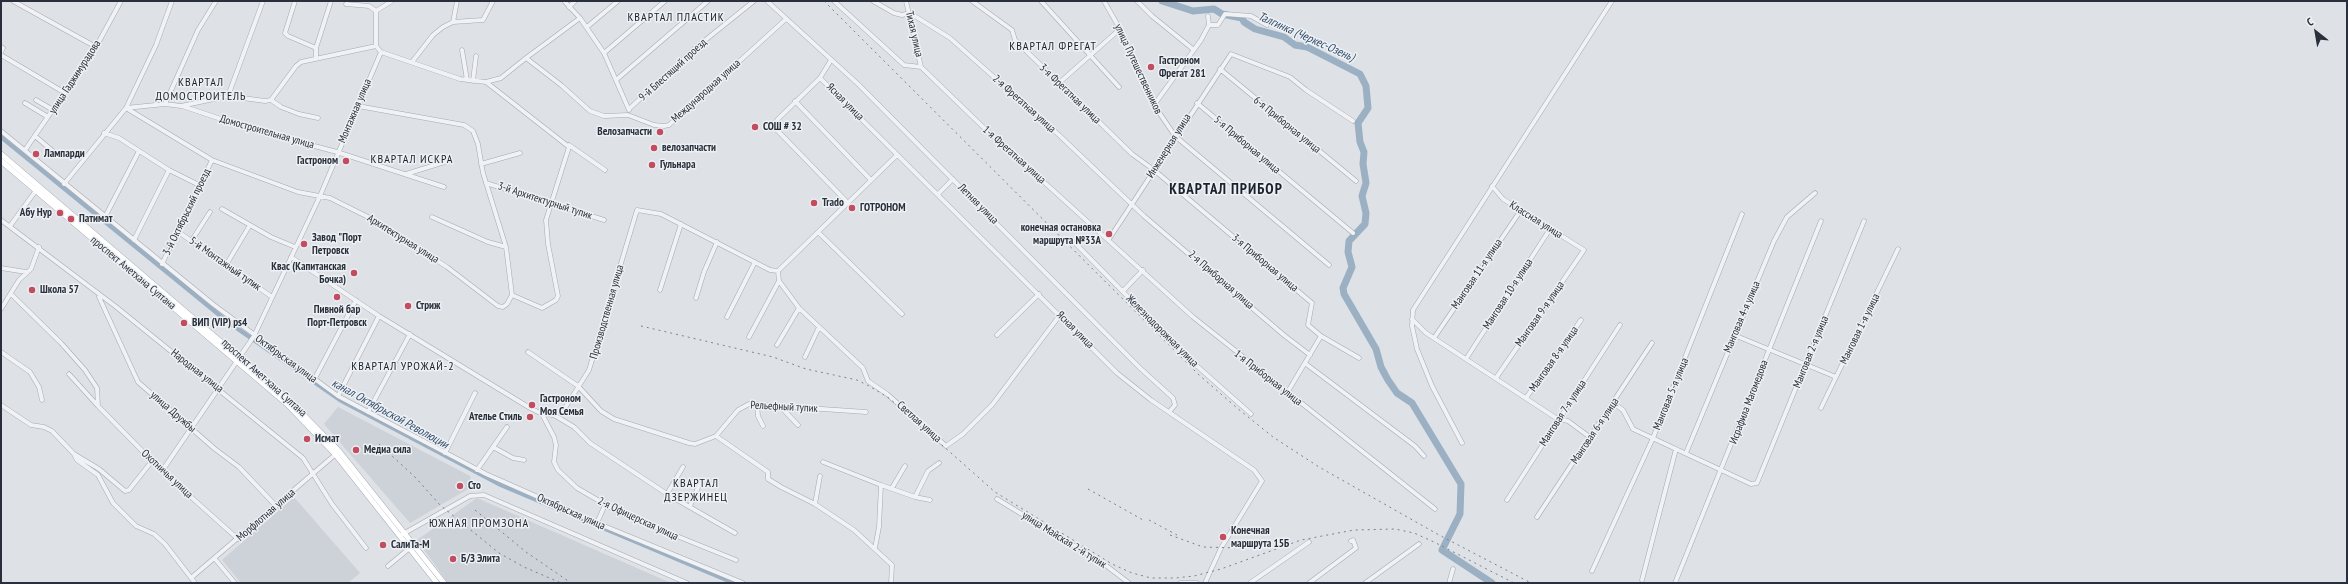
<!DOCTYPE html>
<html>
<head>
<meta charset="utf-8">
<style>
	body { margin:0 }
	#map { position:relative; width:2348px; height:584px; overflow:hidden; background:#dee2e7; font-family:"PT Sans Narrow",sans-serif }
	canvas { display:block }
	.frame { position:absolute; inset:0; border:2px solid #29303c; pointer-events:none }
	.north { position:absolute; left:2296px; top:12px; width:40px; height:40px; -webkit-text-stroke:3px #eef1f4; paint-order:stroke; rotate:329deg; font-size:11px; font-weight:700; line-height:16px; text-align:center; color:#29303c }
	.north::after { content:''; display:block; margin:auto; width:14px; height:18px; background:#29303c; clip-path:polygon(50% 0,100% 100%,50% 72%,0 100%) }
</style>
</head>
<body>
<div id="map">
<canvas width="2348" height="584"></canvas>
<div class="frame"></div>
<div class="north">С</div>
</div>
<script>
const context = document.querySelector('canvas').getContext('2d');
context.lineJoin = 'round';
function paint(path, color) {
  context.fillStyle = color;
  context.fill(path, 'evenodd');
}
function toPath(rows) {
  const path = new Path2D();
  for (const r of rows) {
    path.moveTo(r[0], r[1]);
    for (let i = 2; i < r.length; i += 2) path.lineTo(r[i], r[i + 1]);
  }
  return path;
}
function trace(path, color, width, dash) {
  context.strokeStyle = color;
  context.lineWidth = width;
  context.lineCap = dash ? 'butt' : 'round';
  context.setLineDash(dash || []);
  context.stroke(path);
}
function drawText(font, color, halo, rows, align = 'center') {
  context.font = font + ' "PT Sans Narrow",sans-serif';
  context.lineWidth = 3;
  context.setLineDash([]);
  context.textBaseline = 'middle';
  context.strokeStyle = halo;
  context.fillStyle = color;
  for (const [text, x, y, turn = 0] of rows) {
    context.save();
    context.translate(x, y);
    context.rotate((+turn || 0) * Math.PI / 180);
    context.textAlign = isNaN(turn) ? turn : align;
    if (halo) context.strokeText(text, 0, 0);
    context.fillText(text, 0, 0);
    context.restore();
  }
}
paint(toPath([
	[338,407,470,476,473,486,410,523,324,424],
	[294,497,360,573,348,583,241,583,222,560],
	[477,498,671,583,448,583,417,540]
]), '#cdd1d8');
trace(toPath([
	[1,137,228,322,340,400,501,485,734,583]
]), '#9cb0c4', 4.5);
trace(toPath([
	[1162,1,1193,11,1214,9,1222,14,1242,18,1244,22,1255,29,1284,37,1295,45,1307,47,1360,74,1366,86,1368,108,1358,123,1360,142,1364,152,1363,164,1366,183,1362,196,1366,213,1365,224,1349,241,1348,252,1352,267,1343,288,1344,294,1376,349,1381,367,1388,380,1397,393,1412,403,1461,484,1460,514,1442,550,1492,583]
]), '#9cb0c4', 7);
const minor = toPath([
	[13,1,96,47],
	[172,1,156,45,126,108,212,160,298,192,330,198,370,218,447,267,498,306,503,307,507,304,512,295,506,247,483,173,478,144,473,131,464,125,358,106],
	[295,1,285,33,288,36,316,48],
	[564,1,580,18,604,53,629,110],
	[767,1,858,84,1140,368,1173,398,1175,405,1169,412],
	[834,1,904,65,921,67],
	[873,1,894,13,902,15,910,13,950,38,1059,135,1144,216,1285,336,1310,355],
	[906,1,921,67],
	[972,1,1012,30,1015,40,1132,154,1154,170,1312,303,1308,325,1321,336,1359,358],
	[1041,1,1119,87],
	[1104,1,1120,29,1154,105,1175,136,1329,265],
	[1137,1,1152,16,1194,50],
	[346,4,369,6,376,11],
	[569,7,575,1],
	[453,22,457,1],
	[1209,25,1218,25,1225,14,1251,16,1267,25],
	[587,27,618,1],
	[1,47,3,48,1,52],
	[462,50,467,80],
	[381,52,460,79,486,82,501,78,526,58,561,85,590,111,604,116,628,115,654,125,664,126,669,125,786,19],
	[604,53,665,1],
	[1,55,65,93],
	[316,58,316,48,331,1],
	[526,58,580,18],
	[831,60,820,78,778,119,773,126,848,203],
	[412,62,433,35,443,27,453,22,483,20,493,1],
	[921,67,981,125,1193,317,1435,509],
	[1220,69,1356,181],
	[820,78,1117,373,1151,400,1254,470,1262,481,1221,548,1205,583],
	[616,80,708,1],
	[473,81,476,56],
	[486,82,569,147,546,220,548,244,558,296,556,300,542,308,512,295],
	[1059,83,1120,29],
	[228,96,263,1],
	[36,100,53,110],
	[271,100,281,107,299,114,318,118],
	[795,101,871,180],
	[25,103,48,117],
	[1197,103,1353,233],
	[165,104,198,30,216,1],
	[1154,105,1201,40,1209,25,1208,16],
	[182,106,254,130,337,152,444,187],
	[629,109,693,50,754,1],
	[1,131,214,305,338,396,486,474,597,523,743,583],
	[104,133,119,138,169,170,199,185],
	[35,136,55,153],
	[569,145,605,170],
	[25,150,96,47,121,1],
	[481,164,520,153],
	[406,174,448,161],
	[486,183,604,220],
	[64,184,126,108,165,104,181,106,228,96,265,101,271,100,296,66,301,62,376,46],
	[1492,186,1503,199,1584,250,1496,378],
	[938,194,953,179],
	[222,209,271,237,295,247],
	[105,217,139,151],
	[432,217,488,242,506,247],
	[1,220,115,306,303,458,332,504,366,548],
	[10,226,37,189],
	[177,231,272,297],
	[818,232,902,314],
	[1109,239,1231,54,1290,77,1306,90,1353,121],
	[134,240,169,170],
	[192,240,210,212],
	[1076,244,1188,358,1251,414],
	[291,257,379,316,530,408,542,414,554,415,565,408,589,370,637,210,661,214,770,270,778,271,897,155],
	[162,264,212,160],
	[226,265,250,225],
	[1,268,26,272],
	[778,271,779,281,799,308,863,368,868,381,887,394,946,446,963,434,992,405,1060,315],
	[660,290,681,224],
	[1123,291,1143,270],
	[11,294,61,343,85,370,97,388,98,406,162,471,238,539],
	[99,297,138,382,215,449,239,467,276,506],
	[696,298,704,272,717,242],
	[1,309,19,280,31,269,39,247],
	[727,317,755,262],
	[1412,319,1426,333,1556,418,1568,421,1591,438],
	[997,335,1039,294],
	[1734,335,1836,377],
	[749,337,779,281],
	[1434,338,1521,210],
	[777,345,799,308],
	[1,352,30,372,39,387,42,400],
	[528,352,578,386,601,411,614,419,689,443,695,444,716,436,768,472,768,479,781,487,815,504,854,530,892,565,891,583],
	[805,357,819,327],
	[1466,359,1550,229],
	[1306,364,1415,446,1424,456],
	[69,374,98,406],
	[314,380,356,300],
	[1287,393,1321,336],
	[338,396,379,316],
	[1526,398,1581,320],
	[1613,403,1623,410,1633,429,1751,484,1757,483,1864,221],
	[757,404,758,416,763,426],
	[1,405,31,425,44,427,52,431,74,454,99,469,125,491,129,490,152,461],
	[780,406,798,425],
	[1821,408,1898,249],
	[368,412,410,334],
	[542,414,554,437,556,445,554,462,558,470,577,488,620,513,736,560],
	[554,415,574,427,590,443,667,494,735,533],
	[716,436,738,410,749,404,866,412],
	[1462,443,1432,386,1417,349,1412,326,1413,310,1612,1],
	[493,447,513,458,524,460],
	[445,453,475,393],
	[1686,453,1774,241,1787,217,1815,193],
	[74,454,77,460,98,475,113,503,136,526,154,534,165,544,195,583],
	[823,462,881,485,879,527,875,548],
	[477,470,507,427],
	[162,471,254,336,320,196,381,52,376,46,376,11,392,1],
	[881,485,915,497,930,500],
	[892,488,905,466],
	[667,494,683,467],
	[915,497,928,471,939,463],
	[997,499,1104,564,1129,583],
	[1507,500,1620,325],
	[815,504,820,476],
	[690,506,700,483],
	[1537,517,1652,343],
	[597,523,605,505],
	[403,534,470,496,484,495,687,583],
	[215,559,235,583],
	[388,566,411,547],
	[1592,571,1653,438,1742,214],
	[191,578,337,453],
	[1642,580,1676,449],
	[1180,583,1197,583],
	[1250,583,1309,542],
	[1309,583,1356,548,1353,540,1351,541],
	[1365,583,1419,544],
	[1449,583,1453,569],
	[1675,583,1821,221]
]);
const major = toPath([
	[1,154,290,401,339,451,444,583],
	[1,161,287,404,335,454,437,583]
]);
trace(minor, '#a4a9b0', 5);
trace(major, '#9fa6b1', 6);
trace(minor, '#f1f2f5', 4);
trace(major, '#fff', 5);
trace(toPath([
	[824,1,1198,374,1237,408,1273,437,1319,467,1439,535,1531,583],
	[641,326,773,357,806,369,857,380,869,386,889,398,995,492,1112,564,1132,573,1151,578,1175,578,1194,576,1221,569,1301,540,1354,530,1395,529,1414,533,1434,542,1514,583],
	[379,444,415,477,440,505,499,553,524,567,561,583],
	[1088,489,1143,520],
	[475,510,526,552,571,583],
	[1149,520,1177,535],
	[1170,535,1203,547,1241,548,1281,543]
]), '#79828f', 1, [2, 4]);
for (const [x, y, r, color] of [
	[1151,67,4,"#c24d60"],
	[755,127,4,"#c24d60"],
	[660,132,4,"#c24d60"],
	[654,148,4,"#c24d60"],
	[36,154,4,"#c24d60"],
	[346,161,4,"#c24d60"],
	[652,165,4,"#c24d60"],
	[814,203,4,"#c24d60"],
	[852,208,4,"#c24d60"],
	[60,213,4,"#c24d60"],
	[71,219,4,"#c24d60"],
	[1109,234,4,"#c24d60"],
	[304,244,4,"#c24d60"],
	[354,273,4,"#c24d60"],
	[32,290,4,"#c24d60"],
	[337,297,4,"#c24d60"],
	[408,306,4,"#c24d60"],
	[184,323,4,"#c24d60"],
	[532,405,4,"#c24d60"],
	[530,417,4,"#c24d60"],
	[307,439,4,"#c24d60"],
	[356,450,4,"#c24d60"],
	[460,486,4,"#c24d60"],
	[1223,537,4,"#c24d60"],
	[383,545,4,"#c24d60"],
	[453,559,4,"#c24d60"]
]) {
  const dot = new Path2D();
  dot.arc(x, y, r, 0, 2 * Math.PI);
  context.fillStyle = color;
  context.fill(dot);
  trace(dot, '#eef1f4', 1.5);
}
drawText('11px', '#29303c', '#eef1f4', [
	["Тихая улица",914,34,77],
	["улица Путешественников",1138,69,65],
	["9-й Блестящий проезд",673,70,-42],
	["улица Гаджимурадова",75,77,-57],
	["Международная улица",706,91,-42],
	["3-я Фрегатная улица",1070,94,44],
	["Ясная улица",845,102,45],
	["2-я Фрегатная улица",1024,104,42],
	["Монтажная улица",355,111,-67],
	["6-я Приборная улица",1287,125,39],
	["Домостроительная улица",267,132,16],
	["5-я Приборная улица",1247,145,40],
	["Инженерная улица",1169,146,-58],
	["1-я Фрегатная улица",1014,155,42],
	["3-й Архитектурный тупик",545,201,18],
	["Летняя улица",978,204,45],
	["3-й Октябрьский проезд",187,212,-64],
	["Классная улица",1536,220,32],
	["Архитектурная улица",403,239,32],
	["3-я Приборная улица",1265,263,40],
	["5-й Монтажный тупик",225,264,35],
	["проспект Аметхана Султана",133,273,40],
	["Манговая 11-я улица",1477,274,-56],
	["2-я Приборная улица",1221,280,41],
	["Манговая 10-я улица",1508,294,-57],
	["Производственная улица",607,312,-74],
	["Манговая 9-я улица",1540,314,-55],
	["Манговая 4-я улица",1742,317,-67],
	["Манговая 1-я улица",1860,329,-64],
	["Ясная улица",1075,330,45],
	["Железнодорожная улица",1162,331,45],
	["Манговая 2-я улица",1811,352,-68],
	["Октябрьская улица",286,359,36],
	["Манговая 8-я улица",1554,359,-55],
	["Народная улица",197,371,38],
	["проспект Амет-хана Султана",264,378,42],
	["1-я Приборная улица",1268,378,38],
	["Манговая 5-я улица",1671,394,-68],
	["Исрафила Магомедова",1749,402,-69],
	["Рельефный тупик",784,407,3],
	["улица Дружбы",173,412,41],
	["Манговая 7-я улица",1563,413,-57],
	["Светлая улица",919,422,42],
	["Манговая 6-я улица",1595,431,-56],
	["Охотничья улица",167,474,43],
	["Октябрьская улица",571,512,24],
	["Морфлотная улица",266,515,-41],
	["2-я Офицерская улица",638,519,25],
	["улица Майская 2-й тупик",1064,540,32]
]);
drawText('bold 11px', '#29303c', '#eef1f4', [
	["Гастроном",1159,61],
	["Фрегат 281",1159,74],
	["СОШ # 32",763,127],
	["Велозапчасти",652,132,"right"],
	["велозапчасти",662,148],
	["Лампарди",44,154],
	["Гастроном",338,161,"right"],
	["Гульнара",660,165],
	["Trado",822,203],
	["ГОТРОНОМ",860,208],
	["Абу Нур",52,213,"right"],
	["Патимат",79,219],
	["конечная остановка",1101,228,"right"],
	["маршрута №33А",1101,241,"right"],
	["Завод \"Порт",312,238],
	["Петровск",312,251],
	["Квас (Капитанская",346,267,"right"],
	["Бочка)",346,280,"right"],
	["Школа 57",40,290],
	["Стриж",416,306],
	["Пивной бар",337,310,"center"],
	["Порт-Петровск",337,323,"center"],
	["ВИП (VIP) ps4",192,323],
	["Гастроном",540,399],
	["Моя Семья",540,412],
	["Ателье Cтиль",522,417,"right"],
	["Исмат",315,439],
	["Медиа сила",364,450],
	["Сто",468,486],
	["Конечная",1231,531],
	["маршрута 15Б",1231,544],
	["СалиТа-М",391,545],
	["Б/З Элита",461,559]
], 'left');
context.letterSpacing = '1px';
drawText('12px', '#1b212d', '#eef1f4', [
	["КВАРТАЛ ПЛАСТИК",676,18],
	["КВАРТАЛ ФРЕГАТ",1053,47],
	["КВАРТАЛ",201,83],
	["ДОМОСТРОИТЕЛЬ",201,97],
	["КВАРТАЛ ИСКРА",412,160],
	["КВАРТАЛ УРОЖАЙ-2",403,367],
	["КВАРТАЛ",696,484],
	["ДЗЕРЖИНЕЦ",696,498],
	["ЮЖНАЯ ПРОМЗОНА",479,524]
]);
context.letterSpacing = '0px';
drawText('italic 12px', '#364f6d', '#eef1f4', [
	["Талгинка (Черкес-Озень)",1306,37,24],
	["канал Октябрьской Революции",390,414,29]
]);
context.letterSpacing = '1px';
drawText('bold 15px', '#1b212d', '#eef1f4', [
	["КВАРТАЛ ПРИБОР",1226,190]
]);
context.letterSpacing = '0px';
</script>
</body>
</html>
